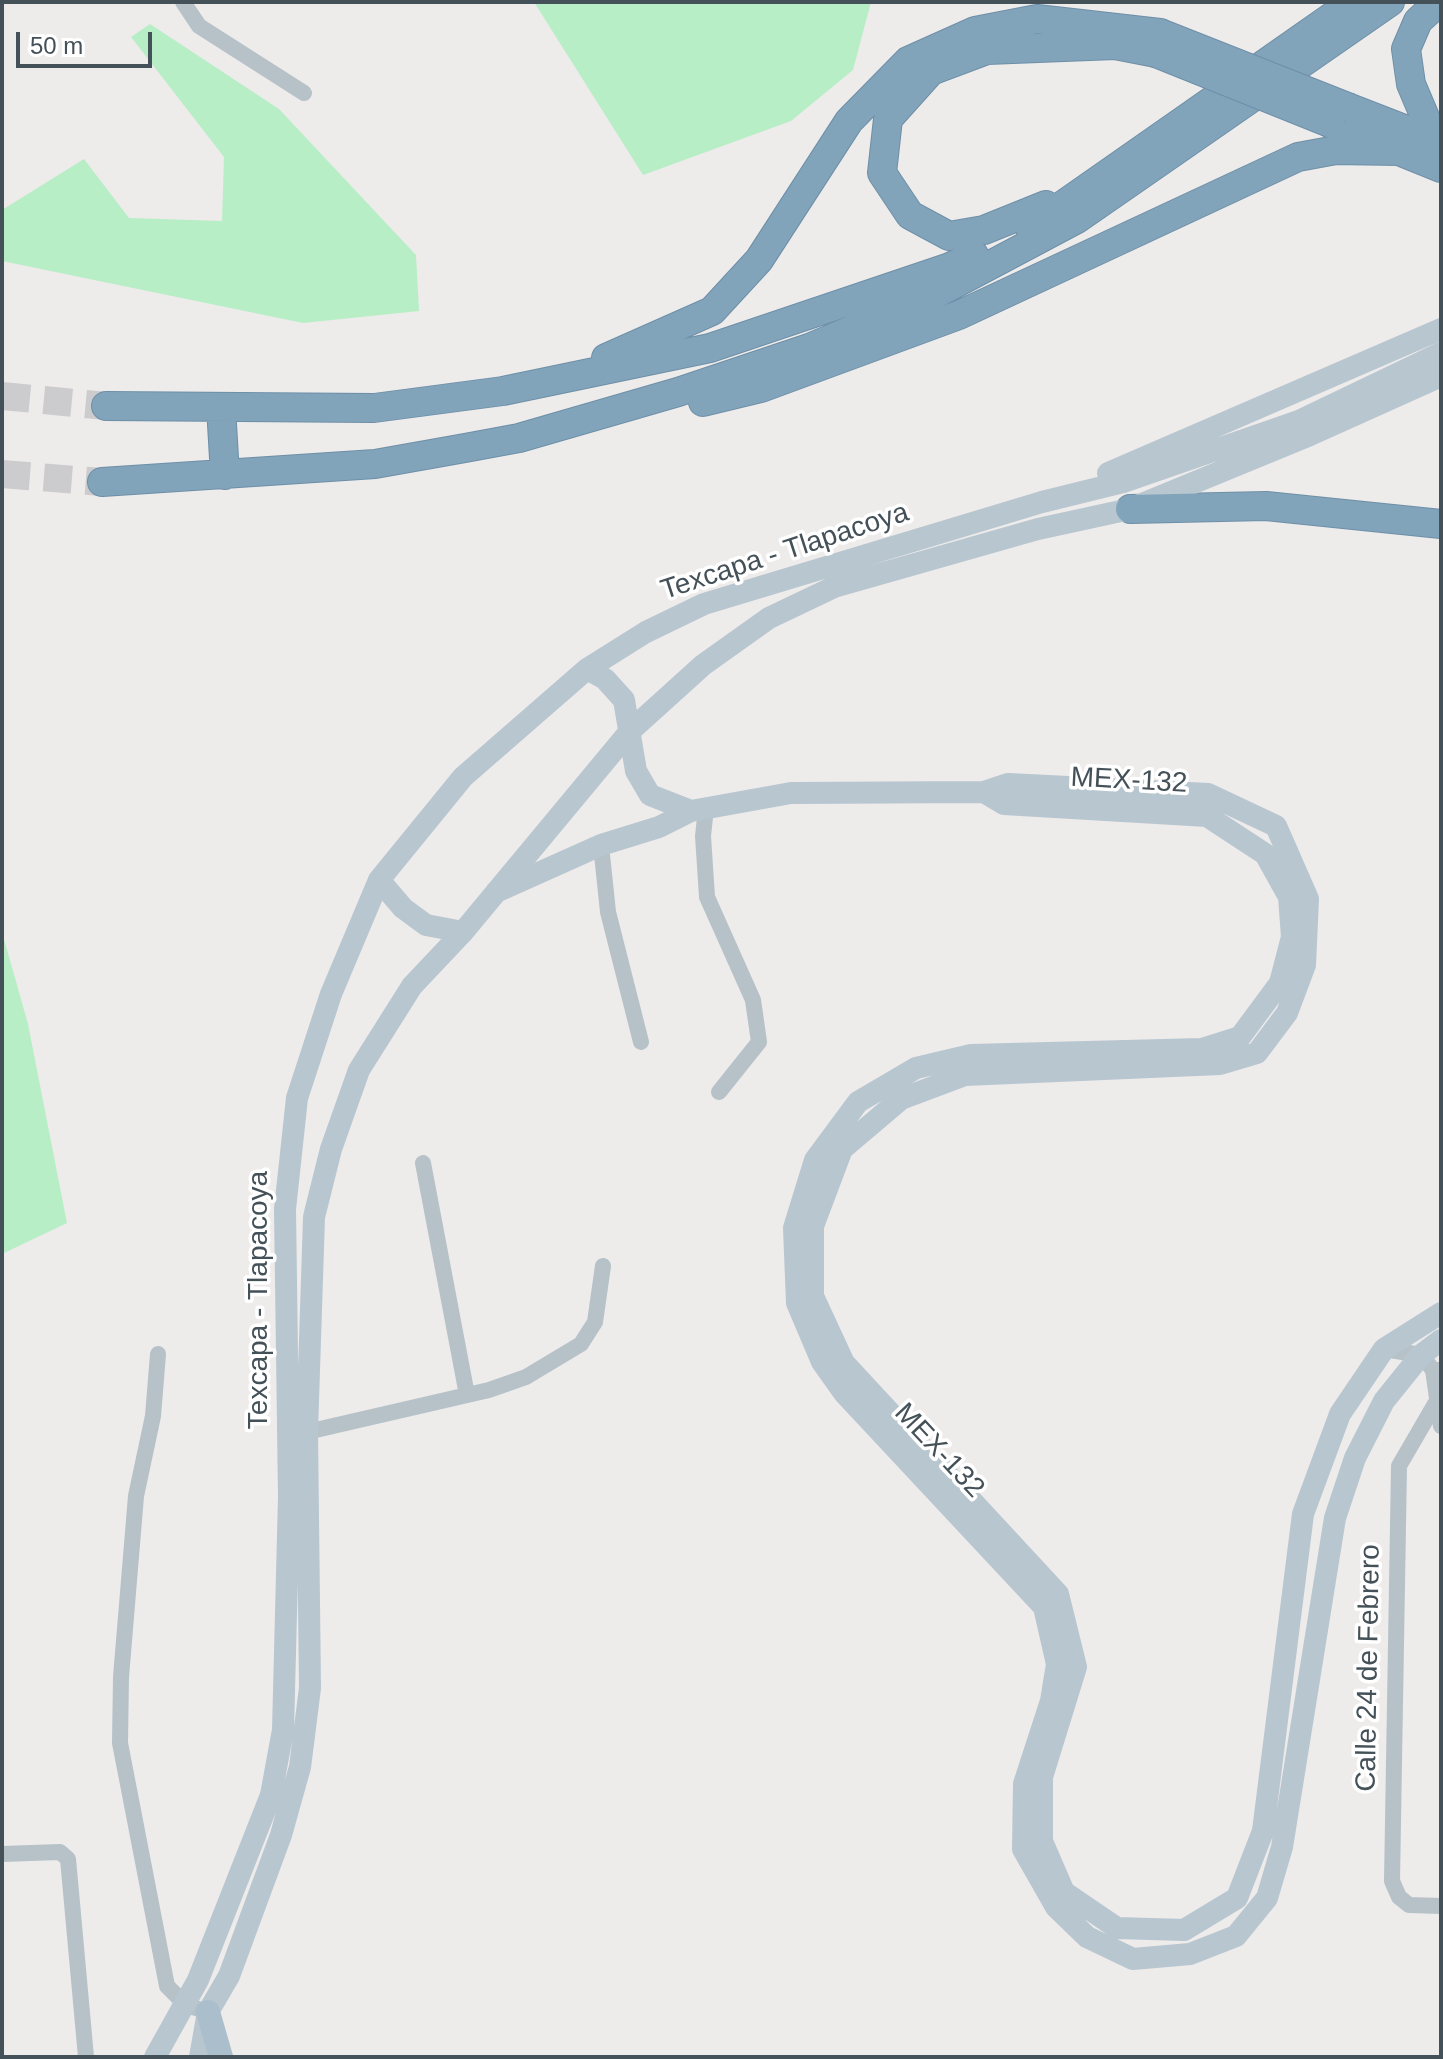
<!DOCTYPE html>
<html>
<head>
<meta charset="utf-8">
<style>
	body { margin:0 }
	#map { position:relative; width:1443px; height:2059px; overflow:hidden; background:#eeebeb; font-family:Arial,sans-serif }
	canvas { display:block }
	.frame { position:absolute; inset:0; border:4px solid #445158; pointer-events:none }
	.scale { position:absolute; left:16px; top:32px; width:136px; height:36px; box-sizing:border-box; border:4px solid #445158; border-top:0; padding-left:10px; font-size:24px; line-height:28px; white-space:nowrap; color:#445158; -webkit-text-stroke:6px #fff; paint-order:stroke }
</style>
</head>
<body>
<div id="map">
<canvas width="1443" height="2059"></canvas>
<div class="frame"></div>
<div class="scale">50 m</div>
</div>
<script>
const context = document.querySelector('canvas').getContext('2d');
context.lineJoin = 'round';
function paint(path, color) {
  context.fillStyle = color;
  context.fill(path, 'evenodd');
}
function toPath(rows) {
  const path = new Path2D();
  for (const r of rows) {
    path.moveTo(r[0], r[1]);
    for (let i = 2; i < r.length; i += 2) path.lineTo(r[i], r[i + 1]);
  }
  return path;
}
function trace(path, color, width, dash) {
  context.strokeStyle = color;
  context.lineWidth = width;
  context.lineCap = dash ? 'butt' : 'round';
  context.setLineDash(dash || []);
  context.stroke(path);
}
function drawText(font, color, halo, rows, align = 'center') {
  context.font = font + ' Arial,sans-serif';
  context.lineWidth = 7;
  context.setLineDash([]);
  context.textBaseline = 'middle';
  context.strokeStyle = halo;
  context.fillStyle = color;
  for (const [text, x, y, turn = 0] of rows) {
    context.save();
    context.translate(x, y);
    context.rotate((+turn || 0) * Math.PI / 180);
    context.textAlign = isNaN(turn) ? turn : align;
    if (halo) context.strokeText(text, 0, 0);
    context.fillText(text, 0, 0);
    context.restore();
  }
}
paint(toPath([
	[534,2,871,2,853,70,791,121,643,175],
	[150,24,279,109,416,255,419,311,303,323,2,261,2,210,84,159,129,218,222,221,224,157,131,37],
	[2,932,28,1024,67,1223,2,1254]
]), '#b7eec6');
trace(toPath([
	[2,396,106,406],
	[2,474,102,482]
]), '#ccccce', 28, [28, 14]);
const motorway = toPath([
	[1439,2,1418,21,1406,49,1411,84,1435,141,1441,144],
	[1350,108,1435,141],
	[1330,123,1441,168],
	[1046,205,984,230,949,236,910,215,882,173,888,119,931,71,987,50,1115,45,1156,53],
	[1030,228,1353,2],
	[606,358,712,311,759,260,849,121,908,61,975,31,1037,19,1160,33],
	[703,402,761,388,959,315,1298,157,1336,150,1399,151],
	[106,406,374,408,503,391,710,348,950,267,974,255],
	[221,407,225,475],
	[102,482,375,464,465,448,519,438,678,392,809,348,932,296,1077,219,1390,2],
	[1130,509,1266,506,1441,524]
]);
trace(motorway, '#6d8fa7', 30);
trace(toPath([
	[183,2,199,26,304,93],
	[706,808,703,836,707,897,753,1000,759,1042,719,1092],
	[601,845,608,912,641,1042],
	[423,1163,467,1395],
	[1384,1349,1421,1355,1433,1370,1441,1370],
	[158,1354,153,1416,136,1496,121,1677,120,1743,167,1986,186,2005,208,2012],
	[1433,1370,1441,1426],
	[1435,1404,1399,1466,1392,1881,1399,1897,1409,1905,1441,1906],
	[307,1432,489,1390,526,1377,581,1344,595,1322,603,1266],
	[2,1854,60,1852,68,1859,86,2057]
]), '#b6c2c8', 16);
trace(toPath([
	[1108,473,1441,329],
	[587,669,605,679,624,700,636,771,650,795,691,811],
	[984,792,1004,804,1207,816,1265,854,1289,897,1292,937,1280,983,1240,1037,1202,1049,971,1055,916,1068,858,1102,815,1160,794,1228,797,1303,822,1362,844,1393,1044,1607,1057,1664,1051,1701,1024,1784,1023,1849,1056,1907,1087,1937,1133,1959,1190,1954,1236,1936,1267,1898,1282,1847,1335,1518,1355,1458,1384,1401,1421,1355,1441,1340],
	[379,880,403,908,426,925,463,932],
	[496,892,601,845,659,827,691,811,791,793,984,792,1008,784,1208,794,1276,826,1308,899,1305,965,1287,1013,1257,1053,1220,1064,965,1075,901,1099,842,1149,813,1226,813,1296,844,1363,1058,1594,1076,1667,1042,1777,1042,1841,1064,1892,1117,1928,1184,1930,1237,1898,1263,1831,1303,1514,1340,1414,1384,1349,1441,1313],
	[155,2057,198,1980,271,1795,283,1730,289,1497,285,1209,297,1098,331,994,379,880,463,777,587,669,646,632,704,604,1042,502,1123,482,1299,421,1441,353],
	[200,2057,208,2012,229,1976,281,1835,300,1767,310,1688,307,1432,314,1217,331,1149,359,1070,412,986,463,932,630,731,703,665,769,618,834,587,1038,529,1130,509,1310,435,1441,376]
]), '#b8c6d0', 22);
trace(toPath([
	[208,2012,221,2057]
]), '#aabecb', 24);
trace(motorway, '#82a4bb', 28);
const motorwayBridge = toPath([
	[1160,33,1350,108],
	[1156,53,1330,123]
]);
trace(motorwayBridge, '#6d8fa7', 30, []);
trace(motorwayBridge, '#82a4bb', 28);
drawText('28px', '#445158', '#fff', [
	["Texcapa - Tlapacoya",785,552,-18],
	["MEX-132",1129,781,3],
	["Texcapa - Tlapacoya",259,1300,-90],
	["MEX-132",939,1451,47],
	["Calle 24 de Febrero",1369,1668,-89]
]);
</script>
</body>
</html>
